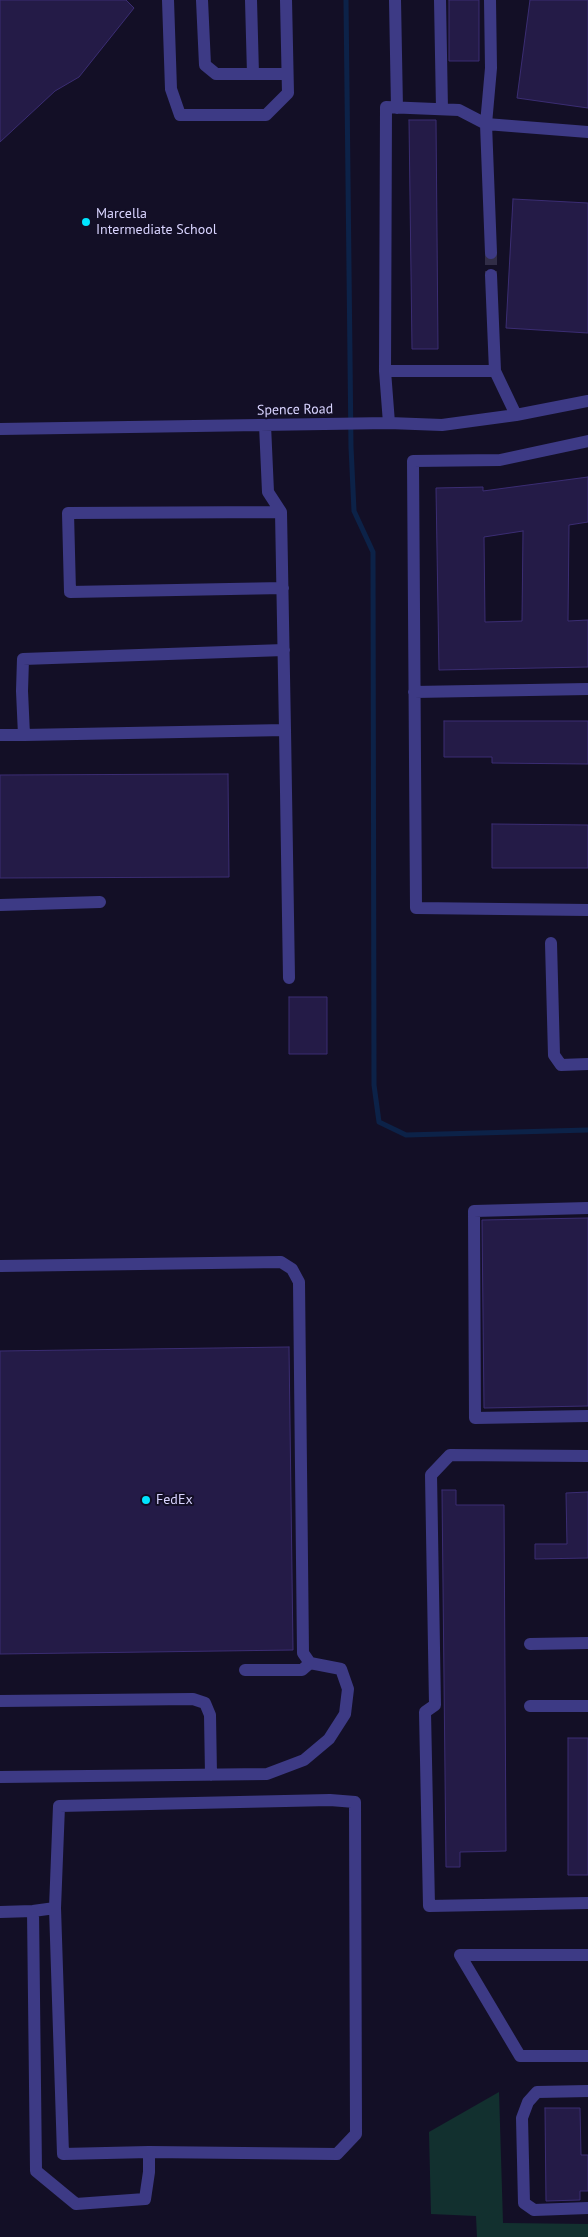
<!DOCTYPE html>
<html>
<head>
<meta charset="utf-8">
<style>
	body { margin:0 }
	canvas { display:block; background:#130f26 }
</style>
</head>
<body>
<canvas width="588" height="2237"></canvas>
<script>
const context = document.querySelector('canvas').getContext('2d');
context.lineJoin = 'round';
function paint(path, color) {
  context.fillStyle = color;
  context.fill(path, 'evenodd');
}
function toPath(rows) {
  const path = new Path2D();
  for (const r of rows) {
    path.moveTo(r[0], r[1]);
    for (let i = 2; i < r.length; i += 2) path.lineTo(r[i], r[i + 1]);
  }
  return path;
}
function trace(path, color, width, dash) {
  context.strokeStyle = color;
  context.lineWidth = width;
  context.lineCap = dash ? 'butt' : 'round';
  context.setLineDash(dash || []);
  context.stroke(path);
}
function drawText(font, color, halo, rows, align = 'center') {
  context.font = font + ' "PT Sans",sans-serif';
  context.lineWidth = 4;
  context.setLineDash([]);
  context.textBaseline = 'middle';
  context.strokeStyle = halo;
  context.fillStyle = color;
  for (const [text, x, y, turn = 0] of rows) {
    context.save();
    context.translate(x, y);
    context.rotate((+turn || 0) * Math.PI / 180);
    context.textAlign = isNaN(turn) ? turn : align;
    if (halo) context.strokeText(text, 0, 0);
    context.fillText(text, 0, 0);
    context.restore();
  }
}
paint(toPath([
	[499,2092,503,2223,588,2224,588,2237,477,2237,476,2216,431,2214,429,2132]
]), '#12302f');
trace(toPath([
	[346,0,351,447,354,511,373,552,374,1085,379,1122,406,1135,588,1130]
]), '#0c2248', 5);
const building = toPath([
	[0,0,126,0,134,8,79,77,55,91,0,142,0,0],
	[449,0,479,0,479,61,449,61,449,0],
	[530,0,588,0,588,108,517,98,530,0],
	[409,120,436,120,438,349,412,349,409,120],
	[513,199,588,203,588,333,506,328,513,199],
	[588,477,588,522,569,525,568,621,588,620,588,667,439,670,436,488,483,487,483,491,588,477],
	[523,531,522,621,485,622,484,537,523,531],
	[444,721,588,721,588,764,492,763,492,757,444,757,444,721],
	[228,774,229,877,0,878,0,775,228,774],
	[492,824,588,825,588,868,492,868,492,824],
	[289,997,327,997,327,1054,289,1054,289,997],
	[588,1218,588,1406,484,1408,482,1220,588,1218],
	[289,1347,293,1650,0,1654,0,1351,289,1347],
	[442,1490,456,1490,456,1505,504,1505,506,1851,460,1852,460,1867,446,1867,442,1490],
	[588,1492,588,1558,535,1559,535,1544,567,1544,566,1493,588,1492],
	[568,1738,588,1738,588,1875,568,1875,568,1738],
	[545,2108,580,2108,581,2155,588,2155,588,2191,580,2191,580,2200,546,2201,545,2108]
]);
paint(building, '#241b47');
trace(building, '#3b2d73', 1);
trace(toPath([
	[491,253,491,275]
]), '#312d47', 12, [12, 6]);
trace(toPath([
	[168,0,171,89,180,115,266,115,288,93,286,0],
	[202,0,205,65,216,74,253,74],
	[251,0,253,74,287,74],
	[395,0,397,108],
	[440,0,442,109],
	[490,0,491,68,486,124,491,253],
	[491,275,495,371,516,415],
	[385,371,495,371],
	[389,423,385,371,386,107,459,110,486,124,588,132],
	[265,425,268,492,281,512,285,730],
	[0,429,389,423,442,425,516,415,588,401],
	[588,441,500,460,413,461,416,908,588,910],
	[281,512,68,513,70,592,283,588],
	[284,650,23,659,22,691,24,735,285,730,289,978],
	[414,692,588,689],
	[0,735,24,735],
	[0,905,100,902],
	[551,943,554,1055,561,1065,588,1064],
	[588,1208,474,1211,475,1418,588,1416],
	[0,1266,281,1262,292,1269,299,1282,303,1653,310,1663,341,1669,348,1689,345,1714,329,1739,304,1760,267,1774,0,1777],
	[588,1456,450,1455,431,1475,435,1705,425,1712,429,1906,588,1903],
	[530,1644,588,1643],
	[245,1670,302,1670,310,1663],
	[0,1701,193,1699,205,1703,210,1715,211,1775],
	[530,1706,588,1706],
	[330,1800,355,1802,356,2134,337,2154,149,2152,63,2154,55,1908,59,1806,330,1800],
	[33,1911,36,2171,76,2204,145,2199,149,2172,149,2152],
	[0,1912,33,1911,55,1908],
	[588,1955,460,1955,520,2056,588,2056],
	[588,2091,537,2092,528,2102,522,2118,524,2203,534,2210,588,2208]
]), '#3d3a85', 12);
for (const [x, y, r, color] of [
	[86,222,5,"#00e5ff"],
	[146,1500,5,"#00e5ff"]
]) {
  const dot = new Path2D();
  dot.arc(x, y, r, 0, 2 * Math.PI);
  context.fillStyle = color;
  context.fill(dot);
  trace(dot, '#130f26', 2);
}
drawText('14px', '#d9d4ff', '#130f26', [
	["Marcella",96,214],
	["Intermediate School",96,230],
	["FedEx",156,1500]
], 'left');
drawText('14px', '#d9d4ff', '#130f26', [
	["Spence Road",295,410,-1]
]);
</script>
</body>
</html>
